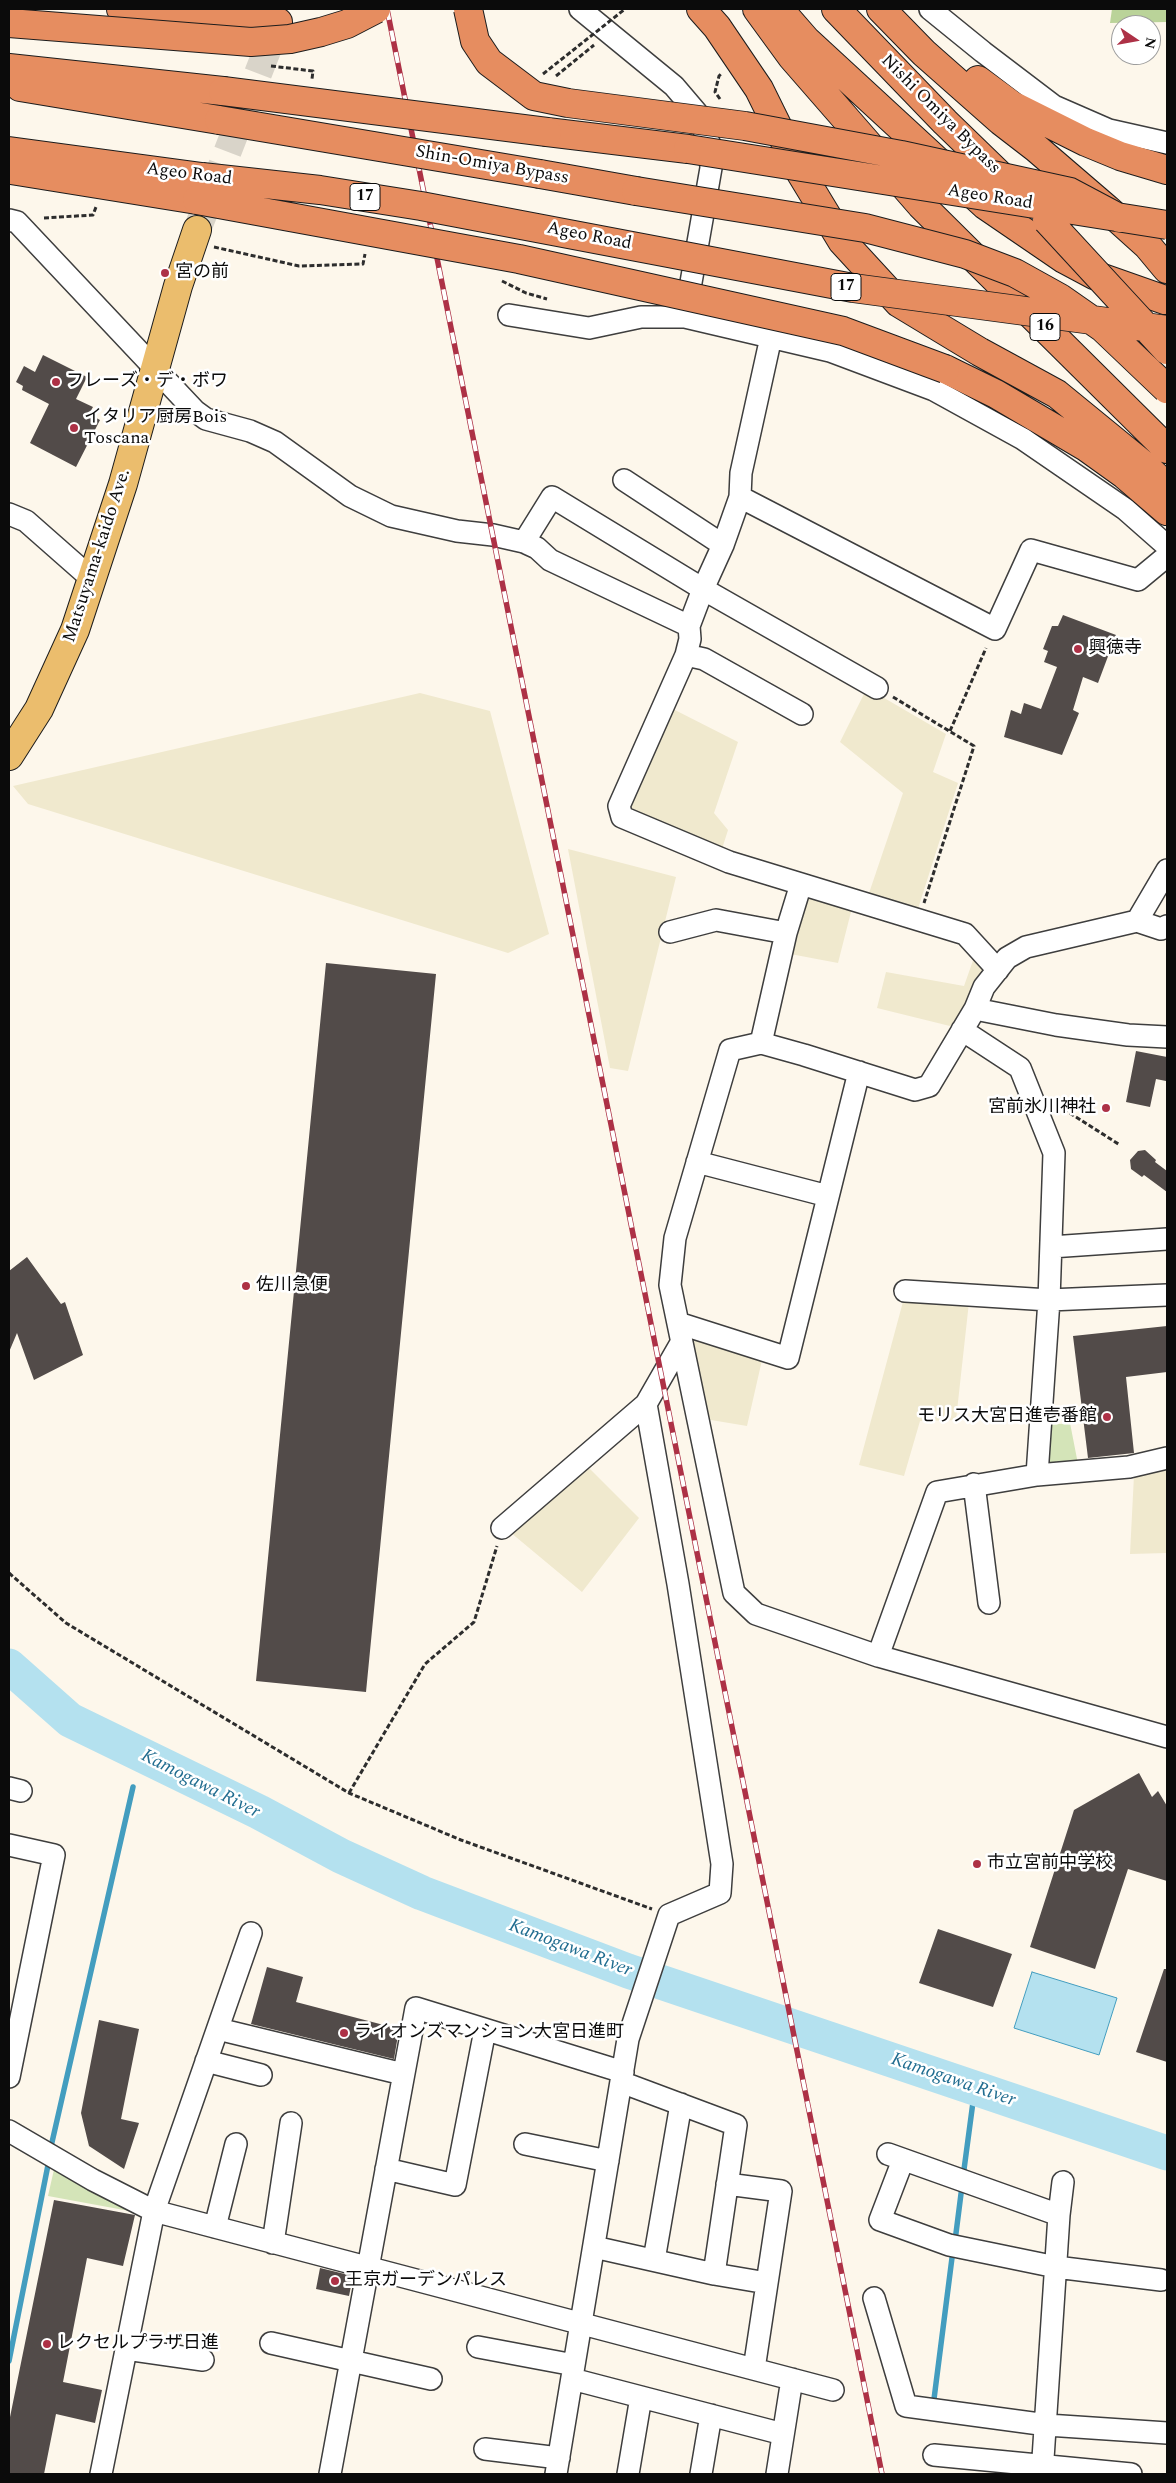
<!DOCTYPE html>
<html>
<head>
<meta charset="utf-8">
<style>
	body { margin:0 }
	#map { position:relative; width:1176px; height:2483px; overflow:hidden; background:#fdf7eb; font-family:Spectral,serif }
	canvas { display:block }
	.frame { position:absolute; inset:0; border:10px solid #0b0b0b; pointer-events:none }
	.north { position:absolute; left:1111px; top:15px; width:50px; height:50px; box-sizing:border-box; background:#fff; border:1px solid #9d9d9d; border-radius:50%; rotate:102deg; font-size:14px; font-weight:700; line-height:20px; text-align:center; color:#0b0b0b }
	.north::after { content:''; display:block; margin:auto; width:18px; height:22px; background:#ad3146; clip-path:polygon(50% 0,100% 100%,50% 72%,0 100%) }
</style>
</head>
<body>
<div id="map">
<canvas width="1176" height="2483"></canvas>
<div class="frame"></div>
<div class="north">N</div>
</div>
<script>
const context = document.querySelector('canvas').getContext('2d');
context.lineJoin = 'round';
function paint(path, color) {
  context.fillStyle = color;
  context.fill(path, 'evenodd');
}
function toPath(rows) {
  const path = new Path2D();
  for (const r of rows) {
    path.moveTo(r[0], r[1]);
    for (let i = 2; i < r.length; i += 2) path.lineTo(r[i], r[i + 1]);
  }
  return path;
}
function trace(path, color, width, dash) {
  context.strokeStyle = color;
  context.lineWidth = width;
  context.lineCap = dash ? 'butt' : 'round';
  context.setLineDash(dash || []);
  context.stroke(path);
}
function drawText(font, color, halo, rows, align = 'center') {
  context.font = font + ' Spectral,"Noto Sans JP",serif';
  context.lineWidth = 5;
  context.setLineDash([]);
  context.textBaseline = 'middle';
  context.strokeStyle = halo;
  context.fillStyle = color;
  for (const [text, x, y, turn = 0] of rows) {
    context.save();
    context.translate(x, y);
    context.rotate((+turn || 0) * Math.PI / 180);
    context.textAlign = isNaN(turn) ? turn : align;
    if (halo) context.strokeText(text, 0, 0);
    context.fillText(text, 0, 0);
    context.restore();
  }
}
paint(toPath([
	[867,688,946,734,933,772,958,783,916,915,867,899,903,793,840,742],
	[420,693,490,711,549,934,508,953,28,804,13,786],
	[667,706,738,742,714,813,728,830,721,852,623,811],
	[568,849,676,877,628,1071,610,1068],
	[803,890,853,904,838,963,785,953],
	[976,952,992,970,958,1028,877,1008,886,972,964,986],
	[904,1298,969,1302,956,1420,920,1421,904,1476,859,1465],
	[689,1334,762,1360,747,1426,705,1419],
	[587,1466,639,1518,582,1592,510,1532],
	[1167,1466,1167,1553,1130,1554,1134,1475]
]), '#f0e9ce');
paint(toPath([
	[1070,1423,1078,1464,1043,1467,1048,1425],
	[55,2165,135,2212,48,2196]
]), '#d4e4b8');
paint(toPath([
	[1112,9,1167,9,1167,22,1110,23]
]), '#bad399');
const water = toPath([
	[1032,1972,1117,1998,1099,2055,1014,2028,1032,1972]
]);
paint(water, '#b4e1ef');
trace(water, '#439dbf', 1);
trace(toPath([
	[50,2151,133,1787],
	[963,2177,975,2087],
	[955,2241,962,2186],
	[9,2361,49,2160],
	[934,2399,953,2250]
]), '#439dbf', 5.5);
trace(toPath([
	[9,1666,70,1720,259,1812,341,1856,422,1893,628,1971,1167,2153]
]), '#b4e1ef', 35);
paint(toPath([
	[43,355,87,377,76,399,93,407,89,414,100,420,76,467,30,443,49,404,22,390,23,386,16,382,24,366,35,372],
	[1063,615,1116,635,1098,683,1083,677,1073,710,1079,713,1062,755,1004,737,1011,710,1021,714,1024,703,1041,709,1057,667,1044,662,1048,651,1043,649,1052,626,1058,626],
	[326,963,436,974,366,1692,256,1681],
	[1136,1051,1167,1057,1166,1081,1156,1079,1150,1107,1126,1102],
	[1145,1150,1156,1160,1155,1162,1167,1171,1167,1192,1144,1175,1142,1177,1131,1169,1130,1160,1138,1151],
	[27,1257,61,1304,65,1302,83,1355,34,1380,17,1333,9,1352,9,1271],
	[1167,1326,1167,1372,1126,1377,1134,1453,1088,1458,1073,1336],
	[1139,1773,1152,1797,1158,1791,1167,1806,1167,1881,1128,1869,1095,1969,1030,1947,1074,1810],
	[938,1929,1012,1954,993,2007,919,1983],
	[267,1967,303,1977,296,2002,399,2029,394,2059,251,2024],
	[1164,1969,1167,1969,1167,2062,1136,2052],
	[99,2020,139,2029,121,2119,139,2123,124,2169,89,2146,81,2113],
	[54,2200,135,2215,123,2266,87,2258,63,2382,102,2390,95,2423,56,2414,44,2474,9,2474,9,2422],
	[320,2268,353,2276,349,2296,316,2289]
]), '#524b49');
trace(toPath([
	[197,230,275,30]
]), '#d9d4c9', 28, [28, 14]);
const minor = toPath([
	[580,9,674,86,697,113,710,145,711,168,686,311],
	[930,9,983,52,1054,106,1109,130,1167,143],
	[9,220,17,222,195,411,206,419,250,431,275,442,350,496,391,516,457,531,493,535,524,542,537,548,550,560,689,626],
	[509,315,589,328,641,317,685,317,830,351,934,390,1023,439,1125,509,1167,546],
	[771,337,741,473,740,497,723,545,703,589,689,626,690,639,686,655,619,806,622,817,729,862,965,934,998,970],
	[624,480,723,545],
	[740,497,995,629,1031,550,1138,580,1167,556],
	[9,514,26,521,93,580],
	[524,542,552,497,703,589,877,688],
	[686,655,704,659,802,714],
	[1137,921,1167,870],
	[1167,926,1161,929,1137,921,1026,947,1007,958,984,987,975,1009,929,1086,915,1090,804,1055,761,1043,730,1050,675,1238,670,1285,734,1593,756,1614,878,1656,1167,1737],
	[670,932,716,920,786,933],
	[975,1009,1056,1025,1128,1035,1167,1037],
	[962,1030,1020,1068,1054,1153,1049,1300,1037,1475],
	[761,1043,786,933,801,884],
	[697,1162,828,1196],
	[1051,1247,1167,1239],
	[905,1291,1049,1300,1167,1295],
	[678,1323,788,1358,859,1072],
	[974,1484,989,1603],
	[502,1528,646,1404],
	[878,1656,937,1492,1037,1475,1129,1467,1167,1458],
	[9,1788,21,1791],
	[9,1845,54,1855,9,2077],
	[218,2029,403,2074],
	[206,2061,261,2075],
	[9,2131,93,2180,154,2211,833,2390],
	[525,2144,608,2161],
	[888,2154,1059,2215],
	[903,2160,880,2220,949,2245,1056,2267,1161,2280],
	[386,2169,455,2185,485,2030],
	[727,2184,781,2191,754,2369],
	[215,2227,236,2144],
	[273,2243,291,2123],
	[594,2247,714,2274,736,2125,621,2082],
	[654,2260,681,2104],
	[714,2274,767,2283],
	[874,2298,906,2406,1047,2425,1167,2433],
	[271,2343,431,2379],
	[478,2347,574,2365],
	[126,2349,203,2360],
	[572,2379,783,2434],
	[485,2449,559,2458],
	[934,2455,1131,2474],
	[101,2474,154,2211,251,1933],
	[330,2474,416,2008,623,2072],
	[556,2474,628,2039,669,1915,720,1893,722,1864,678,1584,646,1404,681,1343],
	[628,2474,641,2397],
	[701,2474,711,2415],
	[777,2474,792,2379],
	[1042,2474,1059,2215,1063,2182]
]);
const major = toPath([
	[9,756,39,709,75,630,123,484,178,286,197,230]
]);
const highway = toPath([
	[121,9,278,22],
	[701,9,717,27,759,89,799,170,842,241,899,303,980,352,1057,394,1145,466,1167,487],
	[757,9,792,57,921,205,1167,449],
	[779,9,806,40,985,205,1064,259,1094,275,1165,300],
	[836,9,945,122,1009,184],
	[881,9,924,53,1001,121,1036,148,1107,209,1147,245,1167,269],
	[9,68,223,91],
	[978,80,1012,105,1086,142,1120,156,1167,170],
	[20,87,219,120],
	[547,132,688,149],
	[9,151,202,177],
	[11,170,197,200],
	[540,174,636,191],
	[945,369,996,394,1086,447,1125,475,1167,511]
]);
trace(minor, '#3e3e3e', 24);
trace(major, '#1c1c1c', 30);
trace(highway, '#1c1c1c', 30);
trace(toPath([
	[556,76,594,45],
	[720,99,715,92,719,76,721,74],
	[44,218,93,215,96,207],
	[214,247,299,266,363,264,365,254],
	[502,281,526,293,547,299],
	[893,697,974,746,924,903],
	[950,731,986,648],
	[1057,1105,1120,1145],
	[9,1573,66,1623,349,1793,461,1840,652,1909],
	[349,1793,425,1664,474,1622,497,1546]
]), '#2d2d2d', 3, [5, 2.5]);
trace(minor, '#fff', 21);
trace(major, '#ebbd6d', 28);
trace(highway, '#e68d60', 28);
const rail = toPath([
	[387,9,882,2474]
]);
trace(rail, '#ad3146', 5.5);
trace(rail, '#fff', 4, [11]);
const highwayBridge = toPath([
	[468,9,475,41,489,62,534,96,568,103,745,126,901,155,1070,192,1119,218],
	[9,23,251,42,290,39,321,32,347,24,376,9],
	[223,91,547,132],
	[219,120,540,174],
	[688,149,1167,225],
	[202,177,320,190,421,206,853,288,1167,330],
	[636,191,865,228,965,254,1015,273,1060,298,1103,328,1167,389],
	[197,200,519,259,843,331,945,369],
	[1047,220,1167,350]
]);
trace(highwayBridge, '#1c1c1c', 30, []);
trace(toPath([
	[271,66,313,71,312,79],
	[543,74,625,9]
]), '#2d2d2d', 3, [5, 2.5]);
trace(highwayBridge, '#e68d60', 28);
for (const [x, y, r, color] of [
	[165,273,5,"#ad3146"],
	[56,382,5,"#ad3146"],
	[74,428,5,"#ad3146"],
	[1078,649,5,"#ad3146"],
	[1106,1108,5,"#ad3146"],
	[246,1286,5,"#ad3146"],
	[1107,1417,5,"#ad3146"],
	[977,1864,5,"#ad3146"],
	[344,2033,5,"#ad3146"],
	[335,2281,5,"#ad3146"],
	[47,2344,5,"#ad3146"]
]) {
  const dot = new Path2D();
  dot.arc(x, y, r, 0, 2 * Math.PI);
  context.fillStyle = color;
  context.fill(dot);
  trace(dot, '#fff', 2);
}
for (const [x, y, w] of [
	[365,197,30],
	[846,287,30],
	[1045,327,30]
]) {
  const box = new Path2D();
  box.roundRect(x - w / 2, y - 13.5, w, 27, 4);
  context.fillStyle = '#fff';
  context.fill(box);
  trace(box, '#0b0b0b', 1);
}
drawText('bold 16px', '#0b0b0b', null, [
	["17",365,197],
	["17",846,287],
	["16",1045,327]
]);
drawText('18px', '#0b0b0b', '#fff', [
	["Nishi Omiya Bypass",940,115,45],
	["Shin-Omiya Bypass",492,166,10],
	["Ageo Road",189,175,7],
	["Ageo Road",990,198,9],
	["Ageo Road",589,237,11],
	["Matsuyama-kaido Ave.",98,556,-72]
]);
drawText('18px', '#0b0b0b', '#fff', [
	["宮の前",175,273],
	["フレーズ・デ・ボワ",66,382],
	["イタリア厨房Bois",84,418],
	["Toscana",84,439],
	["興徳寺",1088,649],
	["宮前氷川神社",1096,1108,"right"],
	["佐川急便",256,1286],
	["モリス大宮日進壱番館",1097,1417,"right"],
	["市立宮前中学校",987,1864],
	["ライオンズマンション大宮日進町",354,2033],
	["王京ガーデンパレス",345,2281],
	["レクセルプラザ日進",57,2344]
], 'left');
drawText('italic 19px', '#216d90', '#fff', [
	["Kamogawa River",200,1785,27],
	["Kamogawa River",570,1949,21],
	["Kamogawa River",953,2081,19]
]);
</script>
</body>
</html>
